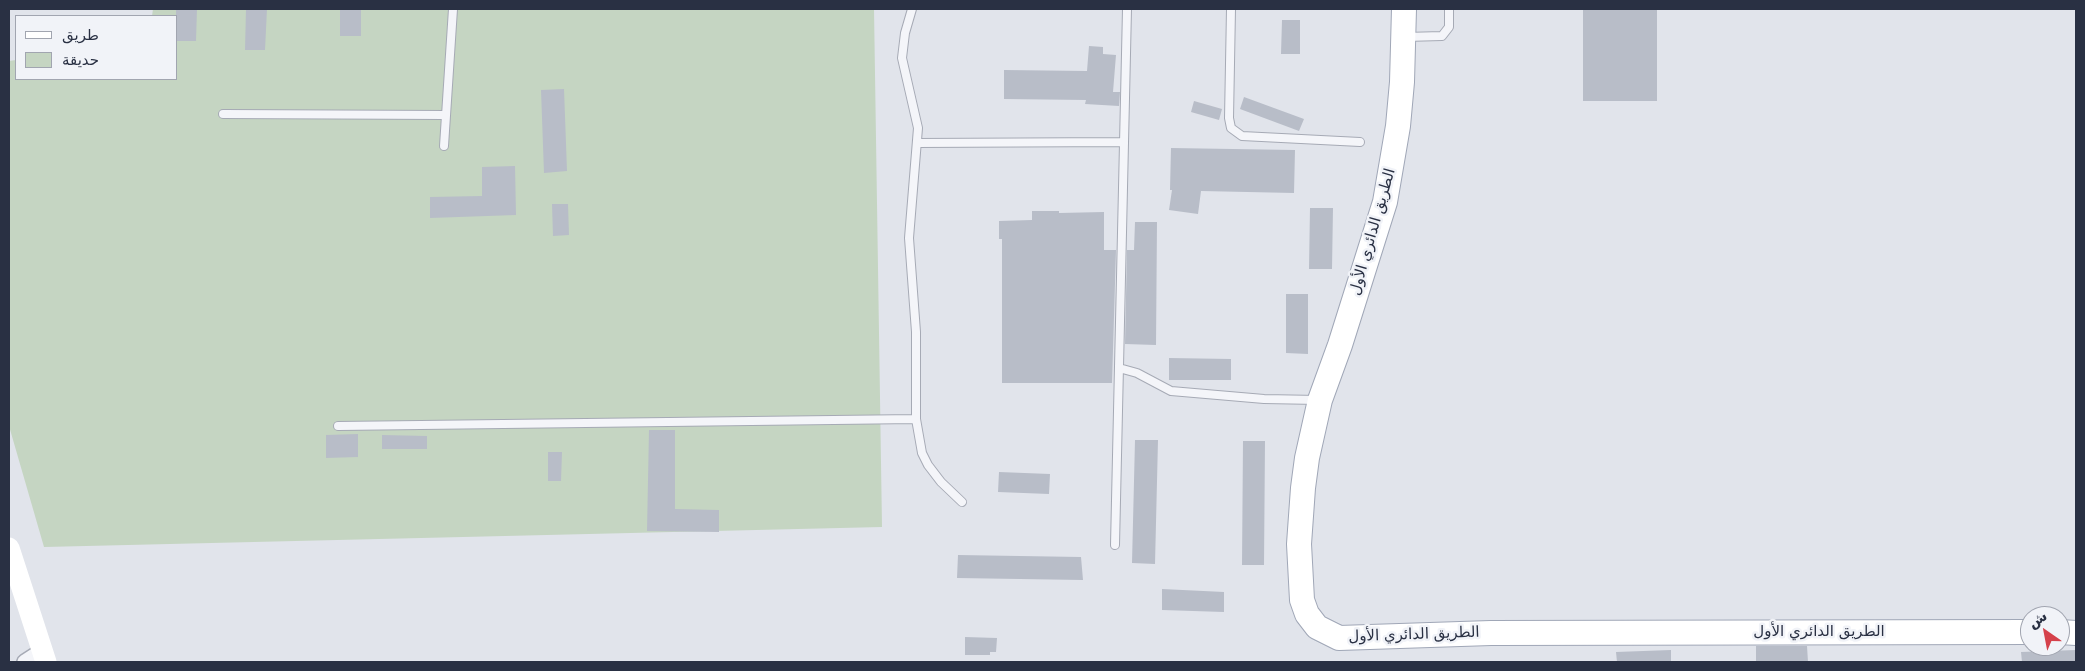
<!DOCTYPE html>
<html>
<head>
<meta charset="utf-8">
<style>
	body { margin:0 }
	#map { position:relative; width:2085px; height:671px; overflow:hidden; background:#e1e4eb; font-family:"DejaVu Sans",Cairo,sans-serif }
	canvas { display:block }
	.frame { position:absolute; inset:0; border:10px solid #293043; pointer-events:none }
	.legend { position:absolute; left:15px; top:15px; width:162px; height:65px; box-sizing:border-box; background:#f1f3f8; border:1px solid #a1a5b0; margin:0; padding:6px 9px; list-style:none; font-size:15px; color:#293043 }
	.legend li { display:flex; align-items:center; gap:10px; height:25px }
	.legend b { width:25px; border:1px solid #a1a5b0 }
	.north { position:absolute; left:2020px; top:606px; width:50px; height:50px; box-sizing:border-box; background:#f1f3f8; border:1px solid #a1a5b0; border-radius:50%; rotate:327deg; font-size:14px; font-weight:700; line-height:20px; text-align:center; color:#293043 }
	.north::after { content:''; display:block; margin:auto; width:18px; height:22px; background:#d5414b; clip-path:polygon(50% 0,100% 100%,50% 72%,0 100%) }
</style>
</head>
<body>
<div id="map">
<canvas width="2085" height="671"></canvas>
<div class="frame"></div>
<ul class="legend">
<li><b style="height:6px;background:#fff"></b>طريق</li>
<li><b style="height:14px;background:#c5d5c2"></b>حديقة</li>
</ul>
<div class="north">ش</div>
</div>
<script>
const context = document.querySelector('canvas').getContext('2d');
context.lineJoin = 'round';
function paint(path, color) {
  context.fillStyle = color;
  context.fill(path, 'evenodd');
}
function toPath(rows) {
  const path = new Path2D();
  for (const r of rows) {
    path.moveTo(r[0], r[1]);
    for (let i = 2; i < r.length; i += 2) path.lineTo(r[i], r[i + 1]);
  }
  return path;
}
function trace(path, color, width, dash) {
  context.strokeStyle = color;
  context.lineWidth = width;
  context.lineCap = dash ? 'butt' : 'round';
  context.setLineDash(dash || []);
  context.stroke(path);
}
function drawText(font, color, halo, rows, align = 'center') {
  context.font = font + ' "DejaVu Sans",Cairo,sans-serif';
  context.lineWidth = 5;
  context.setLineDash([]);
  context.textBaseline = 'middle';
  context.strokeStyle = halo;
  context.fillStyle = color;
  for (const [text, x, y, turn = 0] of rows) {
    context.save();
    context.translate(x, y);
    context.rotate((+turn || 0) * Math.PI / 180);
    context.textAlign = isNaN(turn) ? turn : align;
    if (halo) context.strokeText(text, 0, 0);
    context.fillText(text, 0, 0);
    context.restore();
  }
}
paint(toPath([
	[153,9,874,9,882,527,44,547,9,426,9,61,16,60,16,79,176,79,176,16,152,16]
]), '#c5d5c2');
paint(toPath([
	[176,9,197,9,196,41,176,41],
	[246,9,267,9,265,50,245,50],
	[340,9,361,9,361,36,340,36],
	[1583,9,1657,9,1657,101,1583,101],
	[1282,20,1300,20,1300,54,1281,54],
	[1089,46,1103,47,1103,54,1116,55,1113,92,1120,92,1119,106,1085,104,1086,100,1004,99,1004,70,1087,71],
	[564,89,567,171,544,173,541,90],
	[1244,97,1304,119,1299,131,1240,109],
	[1194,101,1222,109,1219,120,1191,112],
	[1171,148,1295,150,1294,193,1201,191,1198,214,1169,210,1172,190,1170,190],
	[515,166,516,215,430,218,430,197,482,196,482,167],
	[552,204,568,204,569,235,553,236],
	[1310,208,1333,208,1332,269,1309,269],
	[1032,211,1059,211,1059,213,1104,212,1104,250,1116,250,1112,383,1002,383,1002,239,999,239,999,221,1032,220],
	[1135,222,1157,222,1156,345,1125,344,1127,250,1134,250],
	[1286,294,1308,294,1308,354,1286,353],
	[1169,358,1231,359,1231,380,1169,380],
	[649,430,675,430,675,509,719,510,719,532,647,531],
	[358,434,358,457,326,458,326,435],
	[382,435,427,436,427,449,382,449],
	[1135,440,1158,440,1155,564,1132,563],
	[1243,441,1265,441,1264,565,1242,565],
	[548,452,562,452,561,481,548,481],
	[999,472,1050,474,1049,494,998,492],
	[958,555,1081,557,1083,580,957,578],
	[1162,589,1224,592,1224,612,1162,610],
	[965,637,997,638,996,652,990,652,990,655,965,655],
	[1756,646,1807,646,1808,662,1756,662],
	[1671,650,1671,662,1617,662,1616,652],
	[2076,650,2076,662,2022,662,2021,652]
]), '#b8bdc8');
const lane = toPath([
	[912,9,905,33,902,58,918,128,909,238,916,332,916,419,922,453,928,465,941,482,962,502],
	[1231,9,1229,118,1231,128,1242,136,1360,142],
	[1405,37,1442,36,1449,27,1449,9],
	[223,114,445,115],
	[917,143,1124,142],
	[444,146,453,9],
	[1119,368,1137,373,1171,391,1264,399,1318,400],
	[338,426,916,419],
	[1115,545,1127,9]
]);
const street = toPath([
	[25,662,42,651]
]);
const primary = toPath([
	[1404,9,1402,82,1398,126,1385,202,1340,345,1320,400,1307,458,1303,488,1299,544,1302,600,1307,614,1317,627,1339,638,1491,633,2030,632],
	[2060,632,2076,633]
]);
trace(lane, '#a6aab5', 10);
trace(street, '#a6aab5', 18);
trace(primary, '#a0a7b7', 26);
trace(lane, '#f4f5f9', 8);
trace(street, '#f4f5f9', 15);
trace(toPath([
	[9,548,46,662]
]), '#fff', 21);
trace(primary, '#fff', 24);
drawText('15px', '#293043', '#f1f3f8', [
	["الطريق الدائري الأول",1373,232,-74],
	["الطريق الدائري الأول",1819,632],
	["الطريق الدائري الأول",1414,635,-2]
]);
</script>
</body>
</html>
